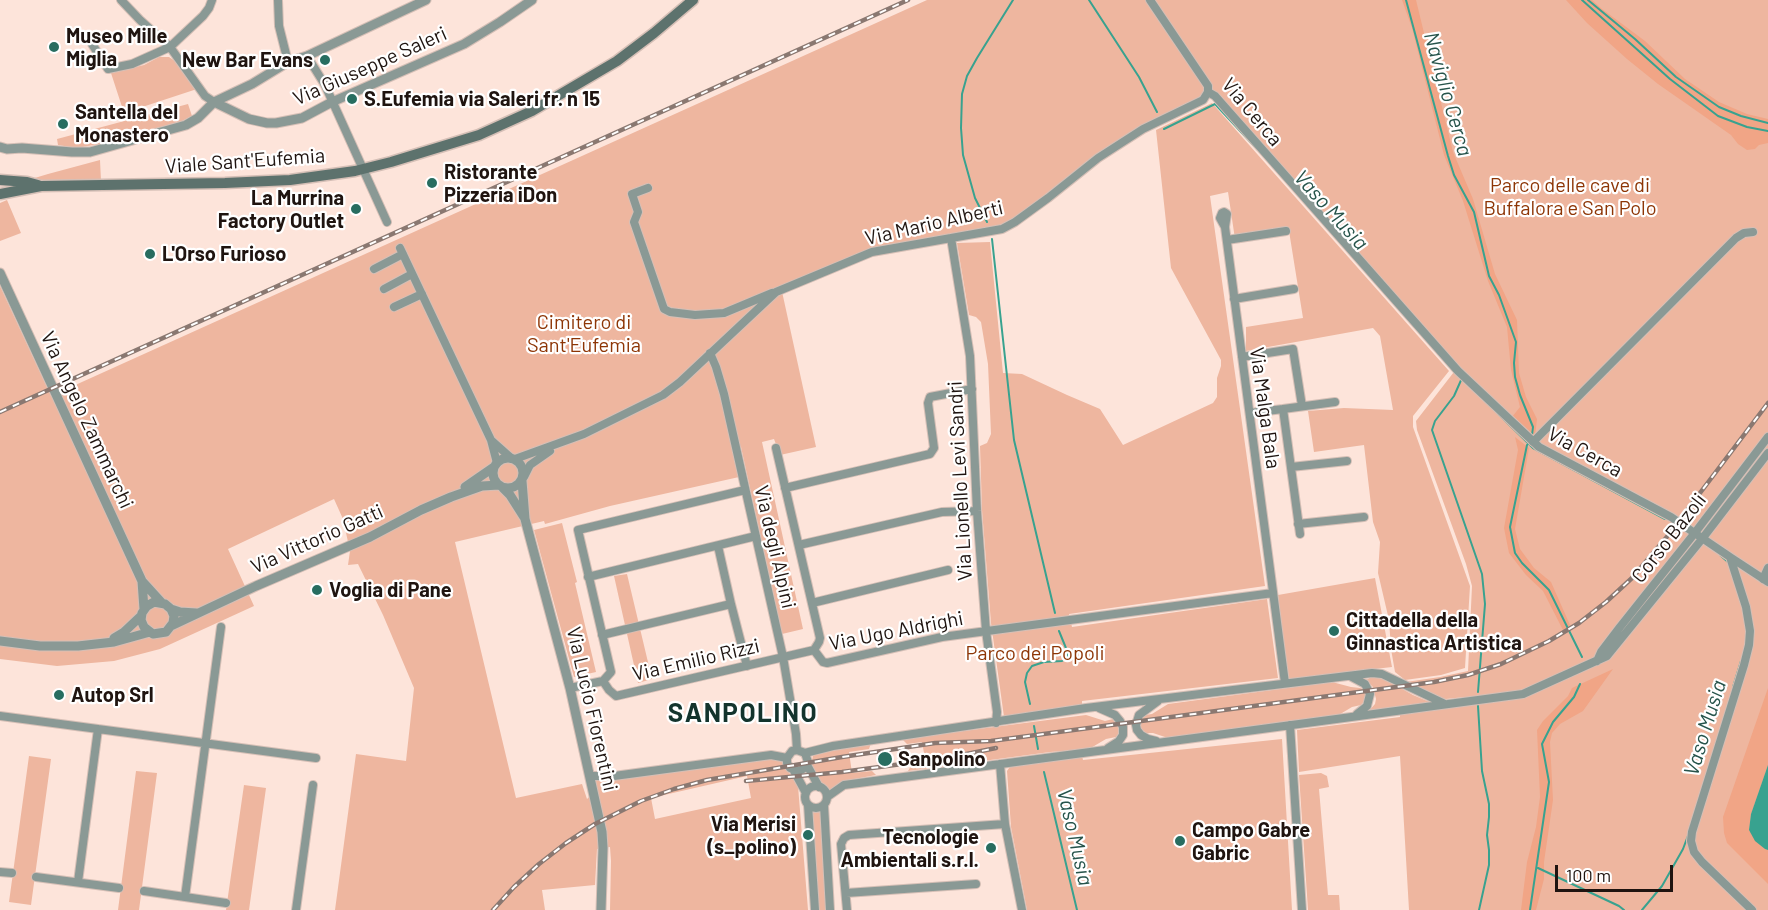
<!DOCTYPE html>
<html>
<head>
<meta charset="utf-8">
<style>
	body { margin:0 }
	#map { position:relative; width:1768px; height:910px; overflow:hidden; background:#fde4da; font-family:Barlow,sans-serif }
	canvas { display:block }
	.scale { position:absolute; left:1555px; top:865px; width:118px; height:27px; box-sizing:border-box; border:3px solid #1f1410; border-top:0; padding-left:8px; font-size:18px; line-height:21px; white-space:nowrap; color:#1f1410; -webkit-text-stroke:4px #fff; paint-order:stroke }
</style>
</head>
<body>
<div id="map">
<canvas width="1768" height="910"></canvas>
<div class="scale">100 m</div>
</div>
<script>
const context = document.querySelector('canvas').getContext('2d');
context.lineJoin = 'round';
function paint(path, color) {
  context.fillStyle = color;
  context.fill(path, 'evenodd');
}
function toPath(rows) {
  const path = new Path2D();
  for (const r of rows) {
    if (r.length === 3) {
      path.moveTo(r[0] + r[2], r[1]);
      path.arc(r[0], r[1], r[2], 0, 2 * Math.PI);
      continue;
    }
    path.moveTo(r[0], r[1]);
    for (let i = 2; i < r.length; i += 2) path.lineTo(r[i], r[i + 1]);
  }
  return path;
}
function trace(path, color, width, dash) {
  context.strokeStyle = color;
  context.lineWidth = width;
  context.lineCap = dash ? 'butt' : 'round';
  context.setLineDash(dash || []);
  context.stroke(path);
}
function drawText(font, color, halo, rows, align = 'center') {
  context.font = font + ' Barlow,sans-serif';
  context.lineWidth = 4.5;
  context.setLineDash([]);
  context.textBaseline = 'middle';
  context.strokeStyle = halo;
  context.fillStyle = color;
  for (const [text, x, y, turn = 0] of rows) {
    context.save();
    context.translate(x, y);
    context.rotate((+turn || 0) * Math.PI / 180);
    context.textAlign = isNaN(turn) ? turn : align;
    if (halo) context.strokeText(text, 0, 0);
    context.fillText(text, 0, 0);
    context.restore();
  }
}
paint(toPath([
	[927,0,1768,0,1768,910,1409,910,1400,756,1299,772,1297,730,1400,717,1400,714,1465,705,1465,697,1446,699,1437,698,1406,682,1440,677,1468,671,1472,586,1466,564,1417,430,1416,421,1457,368,1215,93,1145,127,1001,227,984,232,951,234,872,248,781,287,816,447,780,455,774,439,762,442,803,629,782,634,741,447,732,449,739,477,610,506,545,524,544,521,455,542,516,798,582,784,587,799,592,794,591,777,772,755,782,762,798,786,808,910,610,910,611,861,610,847,597,849,595,885,542,890,545,910,335,910,356,754,406,761,414,688,383,615,358,564,348,565,350,551,343,519,334,499,228,549,254,606,160,649,114,661,57,666,0,659,0,286,51,396],
	[747,776,751,798,655,819,651,798],
	[159,57,169,57,175,61,197,89,124,113,111,73,144,65],
	[1212,103,1449,371,1413,416,1413,427,1470,586,1465,668,1441,675,1405,680,1395,672,1391,649,1389,620,1378,573,1380,542,1373,522,1364,445,1314,452,1308,411,1344,408,1393,410,1380,336,1373,328,1246,351,1246,327,1303,318,1289,231,1235,239,1228,192,1210,196,1265,586,1069,614,1072,627,1267,599,1278,678,1082,701,1082,705,1004,717,991,623,982,510,980,446,987,443,991,434,988,364,981,322,976,317,969,315,957,243,990,242,1003,373,1022,374,1067,395,1100,409,1123,445,1213,403,1217,397,1217,378,1221,366,1221,360,1171,268,1156,130],
	[188,104,192,116,182,121,100,144,76,148,58,145,57,139],
	[100,160,101,181,28,180,48,174],
	[7,200,21,233,0,241,0,203],
	[562,523,577,582,575,583,596,672,574,677,534,530],
	[627,574,652,679,638,683,614,576],
	[1375,578,1392,667,1288,679,1278,595],
	[1373,676,1383,678,1413,695,1432,703,1367,713,1375,704,1376,699,1373,687,1366,680],
	[1332,682,1351,687,1360,688,1365,690,1366,699,1361,705,1352,707,1337,716,1171,739,1153,733,1146,733,1141,729,1139,725,1140,720,1145,715,1152,714,1168,704],
	[1086,715,1105,721,1113,719,1121,727,1120,732,1116,737,1106,739,1089,749,1050,752,908,771,911,766,926,764,922,742,907,744,902,739],
	[1282,739,1292,910,1027,910,1011,827,1007,771,1011,765,1082,756,1083,760],
	[871,743,869,749,849,752,852,773,872,771,876,775,849,780,830,791,816,779,811,767,813,755,831,749],
	[29,756,51,759,31,905,9,902],
	[136,771,157,773,139,910,118,910],
	[1321,773,1327,776,1329,787,1319,789,1328,895,1339,895,1340,910,1308,910,1299,775],
	[244,785,266,788,249,910,226,910],
	[821,811,827,910,818,910,812,813]
]), '#eeb69f');
paint(toPath([
	[1402,0,1416,0,1453,152,1473,199,1495,274,1517,320,1519,373,1526,397,1537,419,1535,437,1512,417,1520,407,1511,370,1507,327,1488,281,1463,201,1444,155,1412,28],
	[1566,0,1592,0,1602,9,1645,41,1685,79,1719,102,1747,114,1768,119,1768,143,1759,145,1755,149,1747,150,1738,144,1731,135,1658,84,1627,59,1587,23],
	[1515,437,1529,448,1515,529,1520,549,1534,568,1551,582,1570,625,1563,630,1543,591,1526,575,1509,553,1504,528,1518,450],
	[1613,669,1583,711,1560,724,1552,733,1550,742,1553,800,1544,862,1544,879,1536,910,1521,910,1527,862,1536,827,1540,797,1537,730,1543,721,1568,696,1572,688],
	[1768,688,1768,765,1751,814,1749,830,1765,849,1768,850,1768,884,1727,843,1724,833,1723,817]
]), '#f1a586');
paint(toPath([
	[1768,765,1768,850,1765,849,1755,841,1749,830,1751,814]
]), '#38a28f');
trace(toPath([
	[1089,0,1139,77,1157,112],
	[1406,0,1448,156,1454,175,1474,212,1489,276,1499,295,1516,342,1514,363,1515,377,1520,395,1533,427,1532,435],
	[1582,0,1670,79,1718,116,1747,127,1768,131],
	[1588,0,1635,39,1676,77,1719,107,1741,116,1768,123],
	[1164,129,1215,104,1258,150],
	[987,222,975,198,963,155,961,128,962,94,967,76,977,58,1013,0],
	[992,239,1014,440,1055,613],
	[1462,378,1454,396,1435,421,1432,430,1482,574,1485,604,1478,692],
	[1484,400,1533,448,1665,519],
	[1527,445,1510,527,1515,553,1522,563,1549,590,1582,657],
	[1720,555,1729,563],
	[1733,687,1741,661],
	[1030,704,1025,682,1027,673,1032,666,1044,662,1062,661,1067,658,1068,653,1059,631],
	[1478,706,1482,771,1489,804,1489,817,1487,835,1489,850,1489,865,1479,910],
	[1034,726,1038,749],
	[1044,772,1077,910],
	[1538,868,1619,906,1624,910],
	[1530,910,1549,782,1542,744,1553,722,1574,697,1580,684],
	[1642,910,1662,886,1683,849,1689,833]
]), '#38a28f', 2);
const minor = toPath([
	[121,0,140,20,170,47,205,96,214,102],
	[278,0,279,26,288,62],
	[1150,0,1208,86,1208,92,1215,96,1458,371,1539,447,1671,517,1730,557,1746,607,1750,631,1749,645,1744,665,1692,832,1691,841,1694,852,1702,862,1752,910],
	[92,44,108,69,132,64,170,47,203,16,209,8,212,0],
	[307,56,325,85,387,222],
	[648,188,632,194,638,212,634,222,664,309,670,312,695,315,724,313,772,293],
	[1225,227,1220,218,1222,213,1224,212,1227,214,1225,227,1285,683],
	[951,238,970,356,977,511,986,631,997,712,996,723],
	[1227,240,1286,231],
	[400,248,491,440,497,463],
	[374,269,403,254],
	[384,289,412,274],
	[1234,299,1294,289],
	[394,307,422,294],
	[710,353,716,367,724,394,783,657,796,734,797,750],
	[1242,357,1293,349,1302,406],
	[1283,409,1335,402],
	[1250,413,1283,409,1300,534],
	[492,441,510,457],
	[1533,442,1736,238,1744,233,1753,232],
	[776,448,820,638,819,642,814,650],
	[515,459,584,434,663,395,680,382,776,292,872,252,1002,229,1015,222,1048,198,1098,158,1143,129,1203,100,1208,92],
	[1291,467,1347,461],
	[524,477,530,465,550,451],
	[785,488,930,454,934,448,928,403,930,397,972,389],
	[1298,524,1364,517],
	[799,545,942,512,977,511],
	[1730,557,1768,582],
	[588,577,756,536],
	[1763,579,1768,568],
	[812,603,948,570],
	[731,604,747,666],
	[602,635,731,604,718,546],
	[1597,661,1601,652,1620,627,1694,534,1768,437],
	[1350,676,1365,684,1370,694,1367,706,1357,714],
	[603,681,609,690,616,696,814,650,823,662,827,663,942,637,1273,593],
	[570,688,603,681,611,672,578,530,745,490],
	[1099,708,1115,715,1120,721,1123,727,1123,735,1119,741,1108,748],
	[0,716,316,758],
	[1290,725,1302,910],
	[1156,741,1148,739,1141,735,1137,730,1136,725,1139,715,1158,701],
	[787,758,792,751,797,750,805,753,833,746,1086,708,1372,673,1382,674,1443,703],
	[787,758,787,763,790,768,799,771,803,769,808,762,805,753],
	[1000,764,1005,824,1022,910],
	[807,765,819,787],
	[794,771,806,793],
	[590,776,614,776,771,755,787,758],
	[816,797,11],
	[827,797,844,785,1523,694,1607,656,1702,539,1768,453],
	[808,805,815,910],
	[824,805,830,910],
	[0,872,12,873],
	[36,877,119,888],
	[78,882,98,729],
	[144,891,226,903],
	[846,893,976,884],
	[185,897,221,627],
	[296,910,313,785],
	[847,910,841,844,844,838,849,835,1005,824]
]);
const tertiary = toPath([
	[214,102,249,119,267,123,276,123,302,118,332,102,464,44,500,22,532,0],
	[0,147,7,149,22,148,72,152,90,152,186,125,198,118,214,102,252,84,288,62,307,56,426,0],
	[0,273,142,581,162,603],
	[508,473,15],
	[522,481,525,519,570,688,602,832,603,848,601,910],
	[465,487,494,467],
	[503,488,510,495,524,517],
	[142,581,144,609],
	[171,609,174,616,173,623,166,632,153,634,144,627,141,620,142,613,147,606,154,602,165,604,171,609,180,612,196,613],
	[171,626,256,586,370,537,421,510,451,497,482,486,499,485],
	[114,638,124,632,141,616],
	[0,641,40,646,78,646,114,642,150,632]
]);
const secondary = toPath([
	[0,180,27,182,38,185],
	[0,194,41,186,225,183,290,180,355,171,391,162,479,135,532,111,617,61,654,33,693,0]
]);
trace(minor, '#d5bfb6', 10);
trace(tertiary, '#d5bfb6', 11);
trace(secondary, '#d5bfb6', 13);
trace(minor, '#8a9995', 8);
trace(tertiary, '#8a9995', 9);
trace(secondary, '#5d726d', 10);
const rail = toPath([
	[0,412,908,0],
	[746,781,842,772,947,758,996,748],
	[493,910,514,887,539,864,566,843,595,824,641,801,674,789,707,780,842,757,935,743,991,741,1434,682,1468,675,1501,664,1549,641,1579,623,1606,602,1632,578,1666,538,1768,403]
]);
trace(rail, '#8a7871', 4.5);
trace(rail, '#fff', 2, [7]);
for (const [x, y, r, color] of [
	[54,47,6,"#286d60"],
	[325,60,6,"#286d60"],
	[352,99,6,"#286d60"],
	[63,124,6,"#286d60"],
	[432,183,6,"#286d60"],
	[356,209,6,"#286d60"],
	[150,254,6,"#286d60"],
	[317,590,6,"#286d60"],
	[1334,631,6,"#286d60"],
	[59,695,6,"#286d60"],
	[885,759,8,"#286d60"],
	[808,835,6,"#286d60"],
	[1180,841,6,"#286d60"],
	[991,848,6,"#286d60"]
]) {
  const dot = new Path2D();
  dot.arc(x, y, r, 0, 2 * Math.PI);
  context.fillStyle = color;
  context.fill(dot);
  trace(dot, '#fff', 2);
}
drawText('bold 20px', '#1f1410', '#fff', [
	["Museo Mille",66,36],
	["Miglia",66,59],
	["New Bar Evans",313,60,"right"],
	["S.Eufemia via Saleri fr. n 15",364,99],
	["Santella del",75,112],
	["Monastero",75,135],
	["Ristorante",444,172],
	["Pizzeria iDon",444,195],
	["La Murrina",344,198,"right"],
	["Factory Outlet",344,221,"right"],
	["L'Orso Furioso",162,254],
	["Voglia di Pane",329,590],
	["Cittadella della",1346,620],
	["Ginnastica Artistica",1346,643],
	["Autop Srl",71,695],
	["Sanpolino",898,759],
	["Via Merisi",796,824,"right"],
	["(s_polino)",796,847,"right"],
	["Campo Gabre",1192,830],
	["Gabric",1192,853],
	["Tecnologie",979,837,"right"],
	["Ambientali s.r.l.",979,860,"right"]
], 'left');
drawText('20px', '#1f1410', '#fff', [
	["Via Giuseppe Saleri",370,66,-24],
	["Via Cerca",1252,112,50],
	["Viale Sant'Eufemia",245,161,-4],
	["Via Mario Alberti",934,223,-13],
	["Via Malga Bala",1265,408,82],
	["Via Angelo Zammarchi",87,420,65],
	["Via Cerca",1585,452,29],
	["Via Lionello Levi Sandri",960,481,-93],
	["Corso Bazoli",1669,538,-52],
	["Via Vittorio Gatti",317,539,-24],
	["Via degli Alpini",775,547,77],
	["Via Ugo Aldrighi",896,631,-11],
	["Via Emilio Rizzi",696,660,-13],
	["Via Lucio Fiorentini",592,709,77]
]);
drawText('20px', '#8d3505', '#fff', [
	["Parco delle cave di",1570,185],
	["Buffalora e San Polo",1570,208],
	["Cimitero di",584,322],
	["Sant'Eufemia",584,345],
	["Parco dei Popoli",1035,653]
]);
drawText('italic 21px', '#27544b', '#fff', [
	["Naviglio Cerca",1448,94,74],
	["Vaso Musia",1331,210,48],
	["Vaso Musia",1705,728,-73],
	["Vaso Musia",1075,837,77]
]);
context.letterSpacing = '1.5px';
drawText('bold 26px', '#13342d', '#fff', [
	["SANPOLINO",743,713]
]);
context.letterSpacing = '0px';
</script>
</body>
</html>
